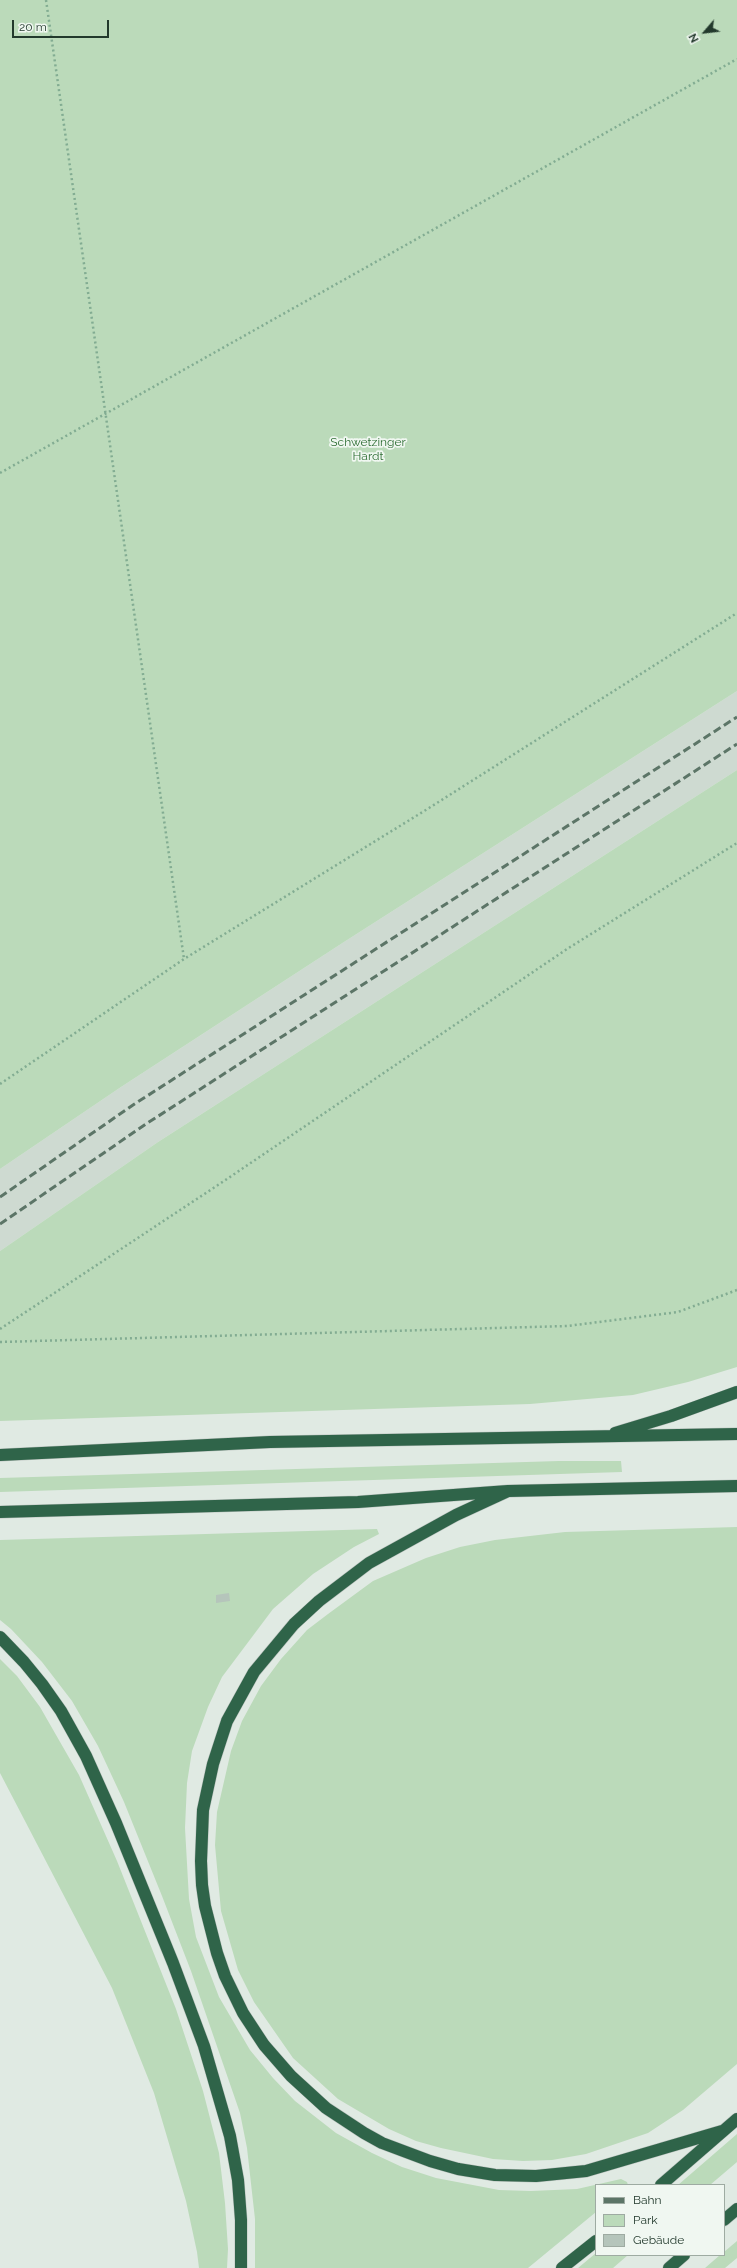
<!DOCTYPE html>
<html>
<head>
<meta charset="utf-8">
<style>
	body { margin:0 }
	#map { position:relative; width:737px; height:2268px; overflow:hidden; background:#e0eae3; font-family:Raleway,sans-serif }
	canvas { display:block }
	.legend { position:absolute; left:595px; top:2184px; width:130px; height:72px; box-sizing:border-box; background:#f0f7f1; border:1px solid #9eaba2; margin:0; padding:5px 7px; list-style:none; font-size:12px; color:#22392c }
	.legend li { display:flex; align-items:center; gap:8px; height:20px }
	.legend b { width:20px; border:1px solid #9eaba2 }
	.north { position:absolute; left:685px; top:12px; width:40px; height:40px; -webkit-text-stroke:3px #f0f7f1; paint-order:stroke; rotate:242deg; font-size:11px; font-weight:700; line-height:16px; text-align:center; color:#22392c }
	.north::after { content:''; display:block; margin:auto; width:14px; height:18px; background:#22392c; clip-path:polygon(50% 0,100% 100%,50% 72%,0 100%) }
	.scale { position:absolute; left:12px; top:20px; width:97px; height:18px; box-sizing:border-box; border:2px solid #22392c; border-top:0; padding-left:5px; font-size:12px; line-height:14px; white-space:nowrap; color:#22392c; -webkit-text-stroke:3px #f0f7f1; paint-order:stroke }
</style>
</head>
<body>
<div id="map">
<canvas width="737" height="2268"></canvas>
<ul class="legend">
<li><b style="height:5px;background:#5c7567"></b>Bahn</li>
<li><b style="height:11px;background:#bbdaba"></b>Park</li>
<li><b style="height:11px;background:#b5c5bb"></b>Gebäude</li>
</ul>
<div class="north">N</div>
<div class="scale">20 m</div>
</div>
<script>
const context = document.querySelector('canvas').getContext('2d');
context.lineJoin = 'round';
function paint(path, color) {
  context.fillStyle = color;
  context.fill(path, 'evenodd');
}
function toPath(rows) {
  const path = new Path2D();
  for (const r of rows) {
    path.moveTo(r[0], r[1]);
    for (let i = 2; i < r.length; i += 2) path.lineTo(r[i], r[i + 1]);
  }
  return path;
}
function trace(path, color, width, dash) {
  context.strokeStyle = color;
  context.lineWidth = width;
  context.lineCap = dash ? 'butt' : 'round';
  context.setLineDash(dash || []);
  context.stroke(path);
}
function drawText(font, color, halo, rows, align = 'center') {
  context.font = font + ' Raleway,sans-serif';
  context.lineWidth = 3.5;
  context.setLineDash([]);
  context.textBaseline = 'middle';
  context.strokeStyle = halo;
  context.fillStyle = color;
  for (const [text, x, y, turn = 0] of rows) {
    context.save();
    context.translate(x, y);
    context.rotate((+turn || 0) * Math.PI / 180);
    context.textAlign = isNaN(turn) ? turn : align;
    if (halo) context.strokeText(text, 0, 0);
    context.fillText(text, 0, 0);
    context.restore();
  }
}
paint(toPath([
	[737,691,737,770,158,1142,0,1251,0,1169,121,1087,344,942]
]), '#cedad1');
paint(toPath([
	[0,0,737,0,737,691,344,942,121,1087,0,1169],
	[737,770,737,1367,688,1382,633,1395,530,1404,0,1421,0,1251,158,1142],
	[559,1461,621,1461,622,1472,0,1492,0,1478],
	[737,1527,737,2064,683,2110,648,2133,586,2154,552,2160,523,2161,493,2159,441,2148,416,2141,389,2129,338,2099,293,2058,254,2002,238,1970,221,1911,215,1845,217,1812,231,1751,242,1721,261,1686,281,1659,307,1630,328,1614,373,1581,426,1558,460,1547,495,1540,565,1532],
	[377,1529,379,1534,354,1547,313,1574,273,1609,222,1677,208,1707,192,1751,187,1783,185,1828,189,1899,196,1937,219,1997,250,2050,273,2078,295,2101,336,2133,372,2153,402,2167,436,2178,499,2190,531,2191,577,2189,621,2179,627,2182,628,2185,596,2185,596,2212,528,2268,255,2268,255,2219,247,2148,240,2113,191,1971,162,1896,124,1802,98,1746,72,1701,42,1662,11,1629,0,1620,0,1540],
	[0,1659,17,1676,40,1707,79,1775,117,1861,176,2009,203,2091,219,2153,225,2203,228,2249,227,2268,199,2268,197,2252,186,2201,154,2093,112,1988,0,1773],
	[737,2134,737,2162,710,2185,678,2185],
	[737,2241,737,2258,725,2268,705,2268,720,2255,724,2255,724,2252],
	[596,2253,596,2255,628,2255,613,2268,578,2268]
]), '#bbdaba');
paint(toPath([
	[229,1593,230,1601,216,1603,216,1595]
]), '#b5c5bb');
const highway = toPath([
	[615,1433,671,1416,737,1392],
	[0,1455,270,1442,737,1434],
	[508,1491,456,1515,369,1563,319,1601,294,1624,254,1672,227,1721,213,1764,203,1810,201,1861,202,1885,205,1906,217,1953,225,1976,243,2013,264,2045,291,2076,326,2108,364,2133,382,2143,430,2161,458,2169,495,2175,536,2176,586,2171,722,2131],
	[0,1512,358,1502,508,1491,737,1486],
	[0,1637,24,1662,42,1684,61,1711,86,1756,116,1823,173,1963,204,2046,230,2136,238,2180,241,2220,241,2268],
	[661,2185,737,2119],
	[724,2220,737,2209],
	[562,2268,596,2241],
	[669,2268,684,2255]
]);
trace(highway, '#bdc4c0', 13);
trace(toPath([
	[46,0,184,959],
	[0,473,737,59],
	[0,1084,184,959,429,808,737,613],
	[0,1329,224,1181,567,949,737,843],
	[0,1342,567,1326,678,1312,737,1290]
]), '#82ac92', 2.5, [2, 3]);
trace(highway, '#2f6449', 12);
trace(toPath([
	[0,1197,133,1105,737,717],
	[0,1224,146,1124,737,744]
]), '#5c7567', 3, [8, 4]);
drawText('12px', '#2e6e34', '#f0f7f1', [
	["Schwetzinger",368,442],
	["Hardt",368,456]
]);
</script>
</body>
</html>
